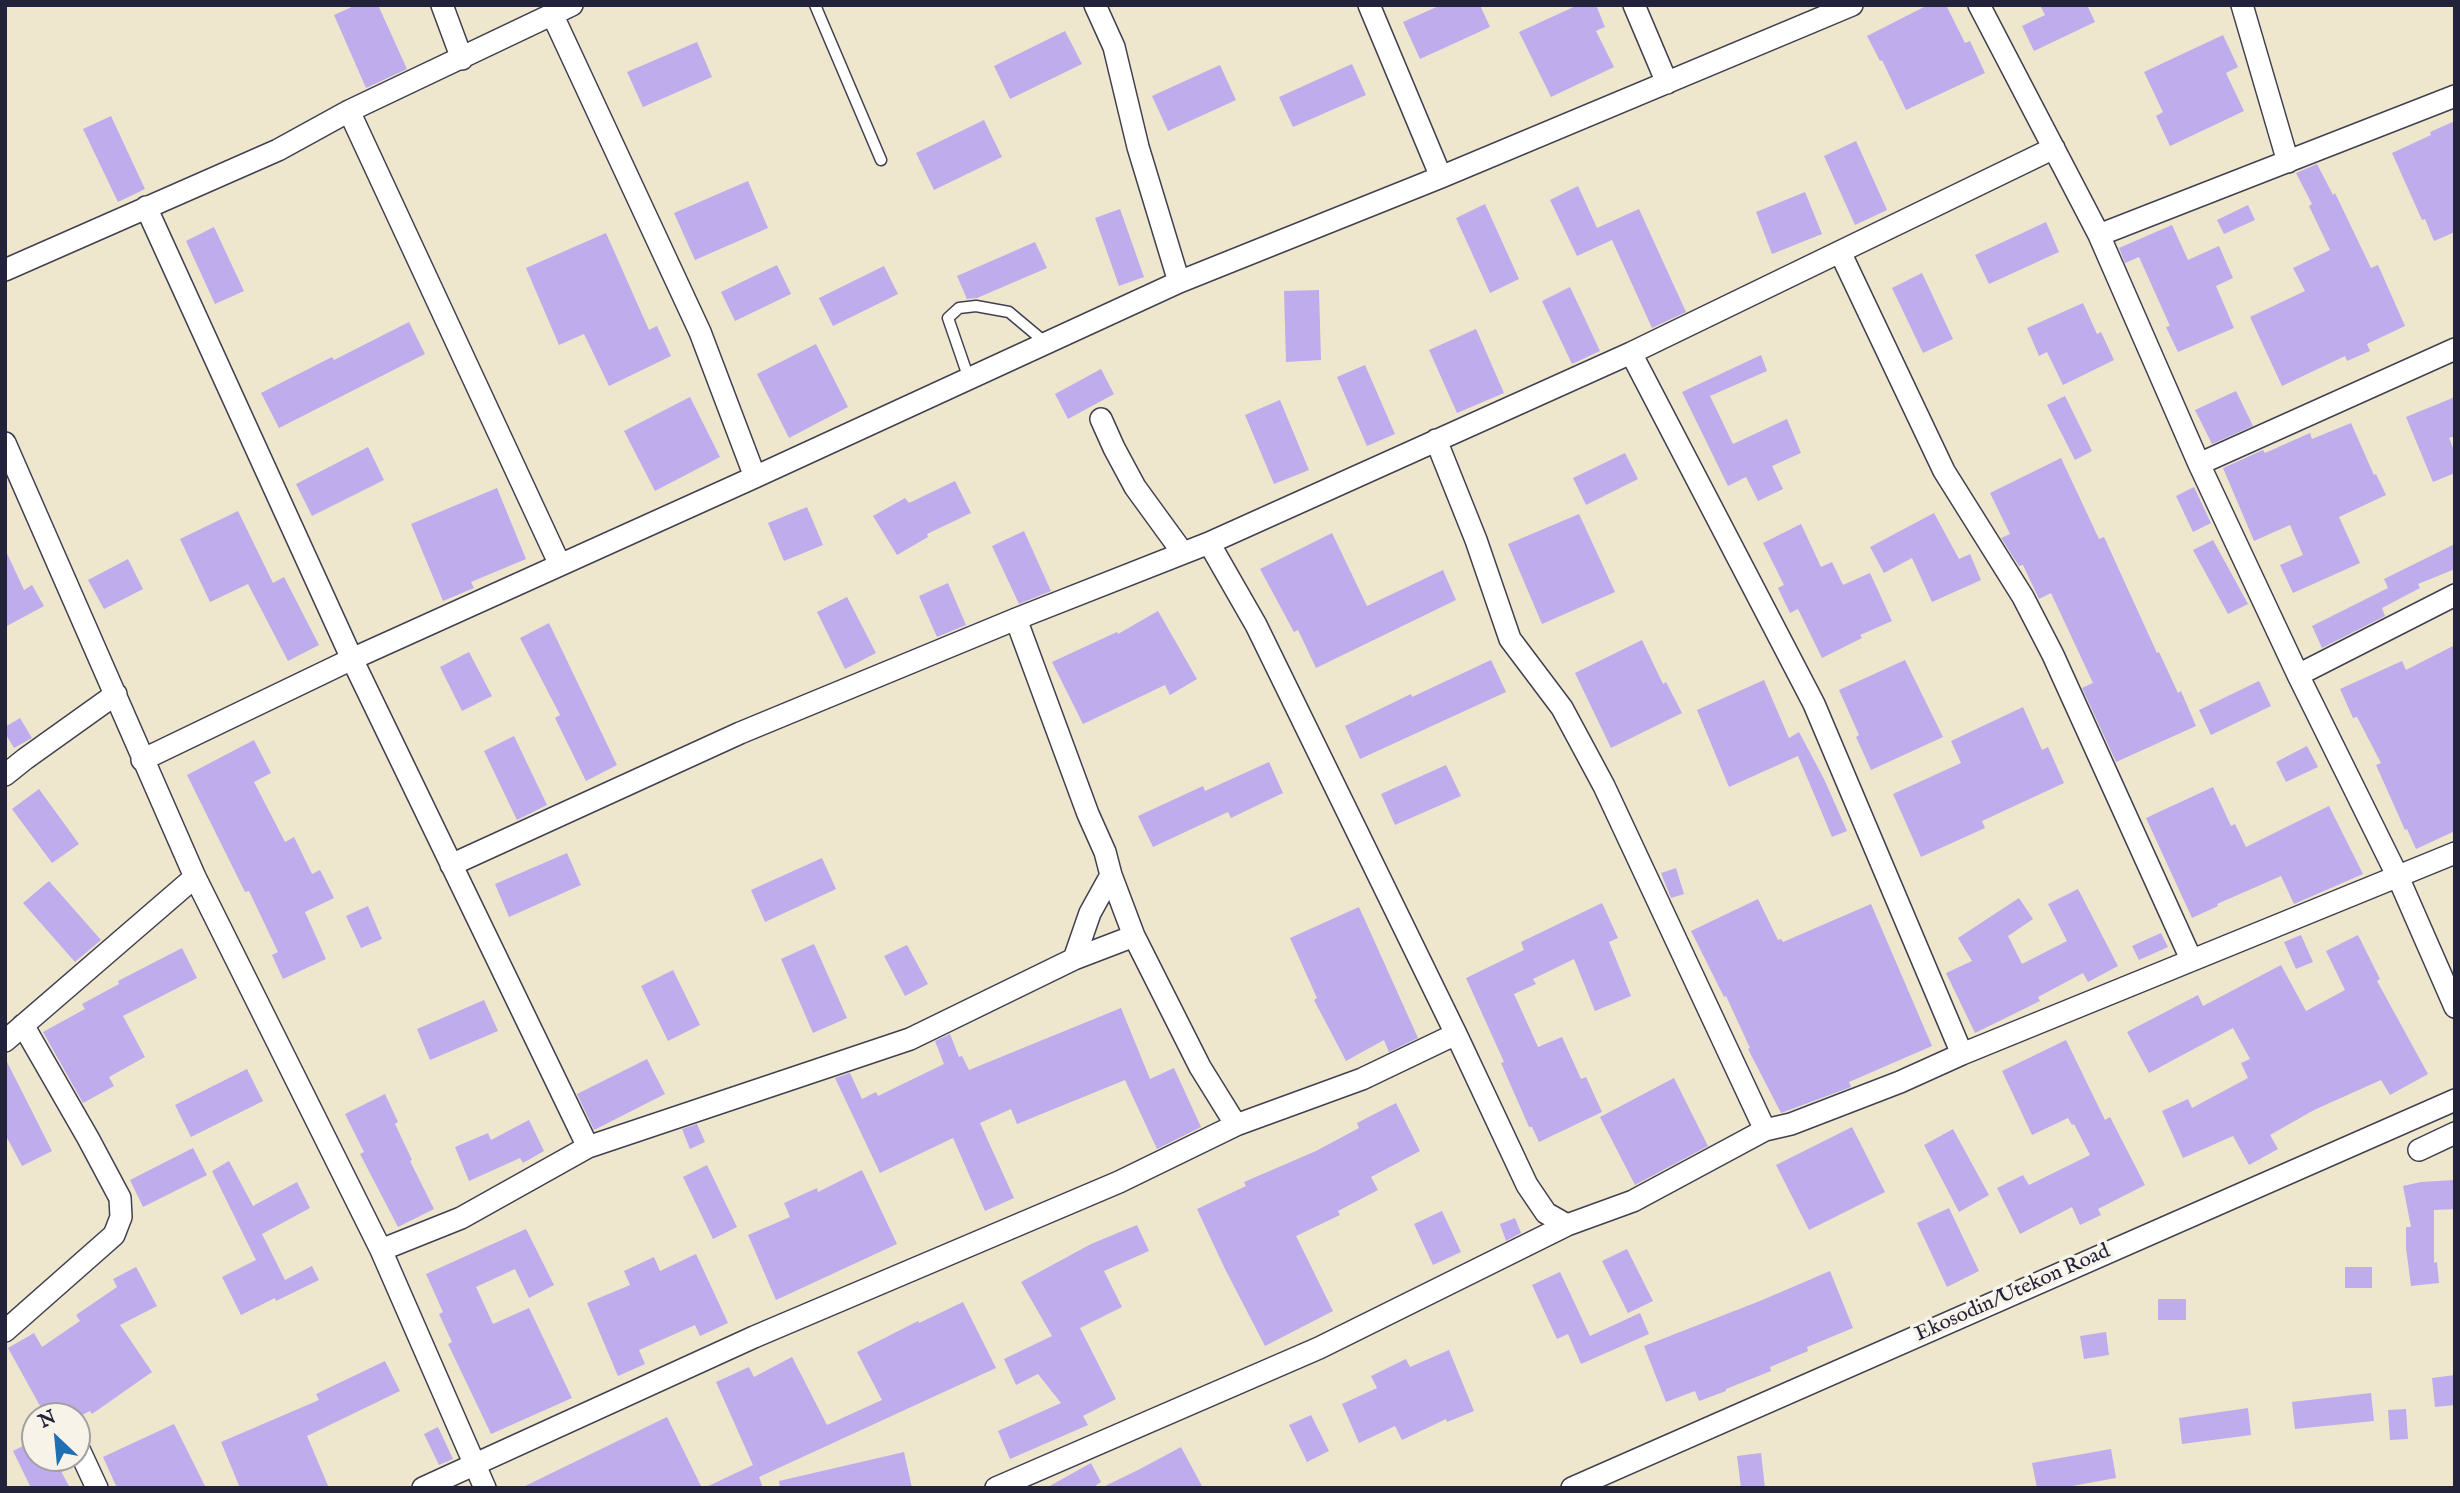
<!DOCTYPE html>
<html>
<head>
<meta charset="utf-8">
<style>
	body { margin:0 }
	#map { position:relative; width:2460px; height:1493px; overflow:hidden; background:#eee7cd; font-family:"IM FELL English",serif }
	canvas { display:block }
	.frame { position:absolute; inset:0; border:7px solid #22223b; pointer-events:none }
	.north { position:absolute; left:21px; top:1402px; width:70px; height:70px; box-sizing:border-box; background:#f7f3e8; border:2px solid #a29fa3; border-radius:50%; rotate:334deg; font-size:19px; font-weight:700; line-height:28px; text-align:center; color:#22223b }
	.north::after { content:''; display:block; margin:auto; width:24px; height:32px; background:#1f6fb2; clip-path:polygon(50% 0,100% 100%,50% 72%,0 100%) }
</style>
</head>
<body>
<div id="map">
<canvas width="2460" height="1493"></canvas>
<div class="frame"></div>
<div class="north">N</div>
</div>
<script>
const context = document.querySelector('canvas').getContext('2d');
context.lineJoin = 'round';
function paint(path, color) {
  context.fillStyle = color;
  context.fill(path, 'evenodd');
}
function toPath(rows) {
  const path = new Path2D();
  for (const r of rows) {
    path.moveTo(r[0], r[1]);
    for (let i = 2; i < r.length; i += 2) path.lineTo(r[i], r[i + 1]);
  }
  return path;
}
function trace(path, color, width, dash) {
  context.strokeStyle = color;
  context.lineWidth = width;
  context.lineCap = dash ? 'butt' : 'round';
  context.setLineDash(dash || []);
  context.stroke(path);
}
function drawText(font, color, halo, rows, align = 'center') {
  context.font = font + ' "IM FELL English",serif';
  context.lineWidth = 7;
  context.setLineDash([]);
  context.textBaseline = 'middle';
  context.strokeStyle = halo;
  context.fillStyle = color;
  for (const [text, x, y, turn = 0] of rows) {
    context.save();
    context.translate(x, y);
    context.rotate((+turn || 0) * Math.PI / 180);
    context.textAlign = isNaN(turn) ? turn : align;
    if (halo) context.strokeText(text, 0, 0);
    context.fillText(text, 0, 0);
    context.restore();
  }
}
paint(toPath([
	[356,5,378,5,407,69,366,88,334,15],
	[1441,5,1480,5,1490,27,1420,59,1403,22],
	[1578,5,1596,5,1605,27,1596,31,1614,67,1551,97,1519,32],
	[1928,5,1946,5,1965,43,1970,41,1985,73,1906,110,1882,60,1880,61,1867,36],
	[2040,5,2087,5,2095,22,2034,51,2022,26,2045,15],
	[1065,31,1082,64,1010,99,994,66],
	[2223,35,2238,67,2226,73,2244,111,2170,146,2156,116,2163,112,2144,72],
	[697,42,712,77,643,107,627,72],
	[1352,64,1366,95,1293,127,1279,97],
	[1220,65,1236,100,1168,131,1152,96],
	[111,116,145,189,118,202,83,129],
	[984,120,1002,157,934,190,916,153],
	[2455,121,2455,232,2434,241,2425,219,2422,220,2392,153,2431,135,2430,132],
	[1856,141,1887,210,1855,225,1824,156],
	[2317,164,2333,195,2335,193,2371,268,2378,265,2405,326,2367,344,2370,351,2347,361,2345,356,2282,386,2250,317,2305,291,2293,268,2330,250,2309,206,2312,204,2296,173],
	[748,181,768,228,695,260,674,213],
	[1578,186,1597,228,1639,209,1686,312,1652,328,1612,240,1577,256,1550,200],
	[1805,192,1822,234,1772,254,1756,212],
	[1485,204,1519,279,1490,293,1456,218],
	[2248,205,2255,220,2224,234,2217,220],
	[1120,209,1144,277,1119,286,1095,218],
	[2046,222,2059,252,1989,284,1975,255],
	[2172,225,2188,260,2219,246,2233,278,2216,286,2234,328,2178,352,2166,327,2170,326,2139,257,2125,263,2119,248],
	[214,227,244,291,215,304,186,241],
	[606,233,649,330,657,326,671,356,609,386,584,334,559,345,526,268],
	[1035,242,1047,268,977,298,967,299,957,276],
	[777,265,791,294,735,321,721,292],
	[884,266,898,294,833,326,819,298],
	[1922,273,1953,339,1923,353,1892,288],
	[1570,287,1600,351,1572,364,1542,301],
	[1319,290,1321,360,1286,362,1284,291],
	[2083,303,2097,334,2101,332,2114,360,2063,385,2047,352,2039,356,2027,328],
	[409,322,425,354,279,428,261,393,332,357,334,360],
	[1476,329,1504,393,1457,413,1429,350],
	[816,344,848,407,789,438,757,374],
	[1761,355,1767,371,1710,396,1733,444,1787,419,1801,453,1772,466,1783,489,1758,501,1746,477,1728,486,1682,392],
	[1365,365,1395,434,1367,446,1337,377],
	[1101,369,1114,394,1068,419,1055,394],
	[2236,391,2253,426,2212,444,2195,410],
	[2065,396,2092,451,2075,460,2047,405],
	[690,397,720,457,655,491,624,431],
	[2455,397,2455,436,2449,438,2455,453,2455,473,2433,482,2406,417],
	[1280,400,1309,470,1274,484,1245,415],
	[2351,423,2374,475,2376,474,2386,495,2339,517,2360,563,2293,593,2280,565,2303,555,2290,525,2254,541,2223,468,2263,450,2265,453,2310,433,2312,439],
	[368,447,384,480,312,516,296,484],
	[1625,453,1638,479,1586,505,1573,478],
	[2061,458,2099,539,2104,537,2157,653,2159,652,2178,693,2181,691,2196,726,2116,762,2082,688,2093,683,2051,593,2039,599,2023,565,2019,566,2001,538,2010,534,1990,493],
	[955,481,971,513,927,534,928,537,897,555,873,516,905,498,909,503],
	[2194,487,2211,523,2193,532,2176,496],
	[497,488,526,559,471,582,474,588,443,601,411,524],
	[807,507,823,545,784,561,768,523],
	[238,511,273,583,284,577,319,645,288,661,248,584,210,602,180,539],
	[1934,513,1959,559,1970,554,1981,580,1932,602,1912,558,1884,573,1870,547],
	[1579,514,1615,592,1542,624,1508,544],
	[1801,524,1821,567,1832,562,1843,585,1870,573,1892,621,1860,635,1862,638,1822,658,1798,609,1790,613,1778,588,1784,585,1763,543],
	[1024,531,1051,591,1019,604,992,546],
	[1332,533,1367,606,1443,570,1456,600,1316,668,1298,630,1294,632,1260,569],
	[2213,540,2248,604,2228,614,2193,550],
	[2455,544,2455,569,2418,584,2420,588,2382,608,2385,616,2322,648,2312,626,2388,588,2384,579],
	[5,549,24,590,32,585,44,606,5,627],
	[128,559,143,589,104,609,88,580],
	[948,583,966,625,937,637,919,596],
	[847,597,876,653,845,669,817,612],
	[1158,611,1197,679,1170,695,1165,685,1083,724,1052,662,1117,632,1118,634],
	[549,623,617,765,586,781,555,718,560,715,520,638],
	[1642,640,1663,684,1666,682,1682,713,1611,748,1575,673],
	[2455,645,2455,831,2416,849,2407,829,2405,830,2376,765,2381,763,2357,717,2353,718,2340,689,2402,661,2406,670],
	[469,652,492,696,462,711,440,667],
	[1491,660,1506,692,1360,759,1345,726,1411,694,1412,697],
	[1905,660,1943,737,1871,770,1856,737,1859,735,1839,690],
	[1764,680,1789,738,1799,732,1824,779,1847,831,1832,837,1798,756,1729,787,1697,710],
	[2259,681,2271,706,2211,735,2199,710],
	[2023,707,2042,750,2048,747,2064,783,1982,821,1985,828,1921,857,1893,794,1961,763,1951,741],
	[20,718,32,738,14,748,5,733,5,727],
	[514,736,547,805,517,820,484,751],
	[254,740,271,773,254,782,285,842,294,837,312,874,320,870,334,898,305,912,326,959,283,979,272,955,278,952,249,891,245,892,187,775],
	[2307,746,2318,767,2286,782,2276,762],
	[1269,762,1283,793,1231,818,1228,812,1153,847,1138,816,1203,786,1205,791],
	[1446,765,1461,796,1395,825,1381,794],
	[2213,787,2231,826,2235,824,2246,847,2329,806,2363,874,2294,904,2281,876,2217,904,2218,906,2192,918,2146,818],
	[39,789,79,844,52,863,12,809],
	[567,853,581,885,509,917,495,884],
	[822,858,836,889,765,922,751,890],
	[1676,868,1684,894,1671,898,1661,873],
	[49,881,101,940,75,962,23,903],
	[2078,889,2118,966,2088,982,2083,973,2038,997,2040,1001,1975,1033,1946,973,1972,961,1958,938,2019,898,2033,919,2008,936,2022,964,2067,941,2048,904],
	[1758,899,1778,940,1781,939,1783,942,1871,904,1932,1046,1849,1082,1851,1087,1781,1113,1748,1049,1750,1048,1726,996,1724,997,1691,931],
	[1602,903,1618,938,1609,942,1631,996,1595,1011,1574,959,1533,979,1536,984,1514,994,1538,1047,1562,1037,1581,1079,1586,1077,1602,1112,1539,1142,1532,1127,1529,1127,1501,1063,1504,1062,1466,978,1524,950,1521,942],
	[368,906,382,939,361,948,346,916],
	[1359,907,1418,1038,1389,1052,1384,1040,1346,1061,1314,1000,1317,998,1290,938],
	[2161,933,2168,947,2139,960,2132,946],
	[2301,935,2313,962,2296,969,2284,942],
	[2358,935,2380,979,2377,981,2428,1074,2390,1095,2381,1080,2314,1110,2270,1135,2278,1149,2249,1165,2233,1136,2183,1158,2162,1111,2188,1099,2192,1108,2248,1078,2241,1063,2250,1059,2233,1028,2149,1073,2127,1032,2198,995,2203,1006,2281,965,2306,1011,2345,990,2326,951],
	[814,944,847,1018,813,1033,781,959],
	[907,945,928,984,905,996,884,956],
	[182,948,197,978,123,1016,145,1057,109,1077,114,1086,83,1103,43,1032,85,1009,82,1004,119,984,118,981],
	[673,970,700,1025,668,1041,641,986],
	[484,1000,498,1031,430,1060,417,1029],
	[1121,1008,1150,1079,1174,1068,1201,1127,1157,1149,1125,1080,1017,1124,1011,1109,980,1123,1014,1198,985,1211,953,1138,880,1173,835,1078,850,1073,862,1099,876,1092,878,1096,944,1064,935,1041,950,1034,959,1057,962,1056,969,1070],
	[2066,1040,2105,1120,2110,1117,2145,1185,2098,1209,2101,1215,2080,1225,2072,1207,2020,1234,1997,1188,2023,1175,2029,1185,2090,1155,2074,1124,2072,1125,2068,1118,2032,1135,2002,1071],
	[5,1058,52,1151,22,1166,5,1134],
	[647,1059,665,1094,594,1130,577,1094],
	[247,1069,263,1101,191,1137,175,1105],
	[1674,1078,1708,1146,1635,1185,1600,1117],
	[385,1094,398,1122,395,1124,412,1160,410,1161,434,1209,398,1227,360,1154,364,1152,345,1114],
	[1396,1103,1420,1151,1371,1177,1378,1190,1338,1211,1340,1215,1296,1236,1333,1311,1265,1346,1225,1269,1197,1209,1246,1186,1244,1182,1316,1151,1359,1128,1357,1123],
	[529,1120,544,1151,523,1163,520,1158,469,1181,455,1147,488,1133,491,1140],
	[697,1124,705,1142,690,1149,682,1129],
	[1852,1127,1885,1192,1809,1230,1776,1165],
	[1953,1129,1989,1195,1959,1212,1924,1145],
	[193,1148,207,1175,143,1207,130,1180],
	[229,1161,253,1206,297,1182,310,1208,262,1234,285,1280,312,1266,319,1280,276,1301,275,1298,241,1315,222,1277,256,1260,212,1171],
	[707,1165,737,1227,713,1239,683,1177],
	[862,1170,897,1244,776,1300,748,1235,790,1217,784,1203,817,1188,818,1192],
	[2455,1180,2455,1209,2434,1210,2434,1263,2437,1262,2439,1283,2411,1286,2406,1248,2406,1227,2411,1227,2403,1186,2421,1182],
	[1949,1208,1979,1271,1947,1287,1917,1223],
	[1442,1211,1461,1252,1433,1265,1414,1224],
	[1515,1218,1521,1233,1506,1241,1500,1224],
	[1137,1225,1149,1251,1104,1271,1122,1307,1080,1328,1116,1399,1083,1416,1088,1425,1010,1459,998,1431,1061,1403,1038,1374,1016,1385,1004,1359,1052,1336,1021,1282,1091,1244],
	[526,1229,554,1285,529,1298,515,1269,476,1287,493,1324,529,1308,572,1398,491,1434,448,1344,452,1342,439,1314,443,1312,426,1274],
	[1627,1249,1653,1301,1628,1313,1602,1261],
	[696,1254,728,1323,700,1336,695,1325,639,1350,645,1364,618,1376,587,1303,630,1285,624,1271,654,1257,660,1271],
	[136,1267,157,1306,120,1325,152,1372,92,1414,90,1411,80,1416,62,1416,58,1408,45,1415,8,1348,34,1333,42,1347,80,1321,76,1315,117,1287,113,1279],
	[2345,1267,2372,1267,2372,1288,2345,1288],
	[1830,1271,1853,1328,1807,1347,1808,1351,1770,1367,1771,1371,1726,1389,1726,1391,1699,1401,1695,1391,1666,1402,1644,1346,1760,1301],
	[1560,1272,1590,1336,1640,1313,1649,1334,1581,1364,1568,1334,1557,1339,1532,1285],
	[2158,1299,2186,1299,2186,1320,2158,1320],
	[963,1302,996,1368,759,1477,763,1488,704,1488,753,1465,716,1382,749,1367,754,1377,792,1357,827,1425,882,1400,857,1352,918,1321,919,1323],
	[2106,1332,2109,1355,2084,1359,2080,1336],
	[1449,1350,1474,1411,1447,1422,1446,1419,1402,1440,1395,1426,1359,1443,1342,1404,1377,1388,1371,1376,1406,1359,1410,1367],
	[385,1361,400,1391,307,1436,329,1488,240,1488,221,1442,319,1400,316,1394],
	[2455,1375,2455,1405,2435,1407,2432,1378],
	[2371,1393,2374,1421,2295,1429,2292,1402],
	[2248,1408,2251,1435,2182,1444,2179,1418],
	[2406,1409,2408,1439,2390,1440,2388,1410],
	[1311,1415,1329,1451,1307,1462,1289,1425],
	[667,1417,702,1488,521,1488],
	[174,1424,206,1488,117,1488,103,1457],
	[438,1427,453,1459,439,1465,424,1434],
	[35,1440,35,1458,54,1458,70,1488,31,1488,13,1451],
	[1181,1447,1203,1488,1101,1488,1140,1469],
	[2111,1449,2116,1478,2061,1488,2037,1488,2032,1463],
	[904,1452,912,1488,780,1488,779,1481],
	[1761,1453,1765,1488,1741,1488,1737,1456],
	[1091,1463,1101,1482,1092,1488,1046,1488]
]), '#beaced');
const lane = toPath([
	[815,5,881,160],
	[969,379,948,318,959,308,976,306,1009,312,1046,343]
]);
const street = toPath([
	[442,5,462,59],
	[1095,5,1114,47,1138,147,1179,282],
	[1369,5,1441,177],
	[1634,5,1667,83],
	[1979,5,2099,235,2199,464,2298,675,2398,877,2455,1007],
	[2242,5,2288,162],
	[553,16,700,332,755,477],
	[349,111,560,565],
	[146,207,352,659,588,1147],
	[2099,235,2455,96],
	[1840,252,1944,471,2023,597,2053,655,2191,959],
	[5,270,278,150,349,111,572,5],
	[1631,353,1814,704,1962,1054],
	[1101,419,1114,448,1135,487,1183,553],
	[1436,440,1476,540,1510,639,1562,708,1604,786,1765,1130],
	[5,443,195,877,381,1250,485,1488],
	[2199,464,2455,349],
	[1209,543,1256,625,1456,1034,1527,1185,1546,1213,1567,1225],
	[2298,675,2455,595],
	[142,760,352,659,755,477,1179,282,1441,177,1852,5],
	[5,775,25,759,116,694],
	[451,865,740,733,1016,619,1209,543,1631,353,2054,148],
	[1111,875,1134,936,1200,1067,1236,1125],
	[1074,959,1134,936],
	[5,1041,195,877],
	[2419,1150,2455,1133],
	[381,1250,461,1218,588,1147,910,1039,1074,959,1090,913,1111,875,1105,852,1088,814,1016,619],
	[5,1331,114,1235,121,1217,120,1198,88,1138,23,1025],
	[77,1445,97,1488],
	[423,1488,754,1337,1119,1182,1236,1125,1362,1079,1456,1034],
	[996,1488,1319,1348,1567,1225,1633,1201,1765,1130,1791,1124,1900,1082,1962,1054,2455,853],
	[1572,1488,2455,1100]
]);
trace(lane, '#414051', 13);
trace(street, '#414051', 24);
trace(lane, '#fff', 10);
trace(street, '#fff', 21);
drawText('21px', '#22223b', '#f7f3e8', [
	["Ekosodin/Utekon Road",2013,1294,-24]
]);
</script>
</body>
</html>
